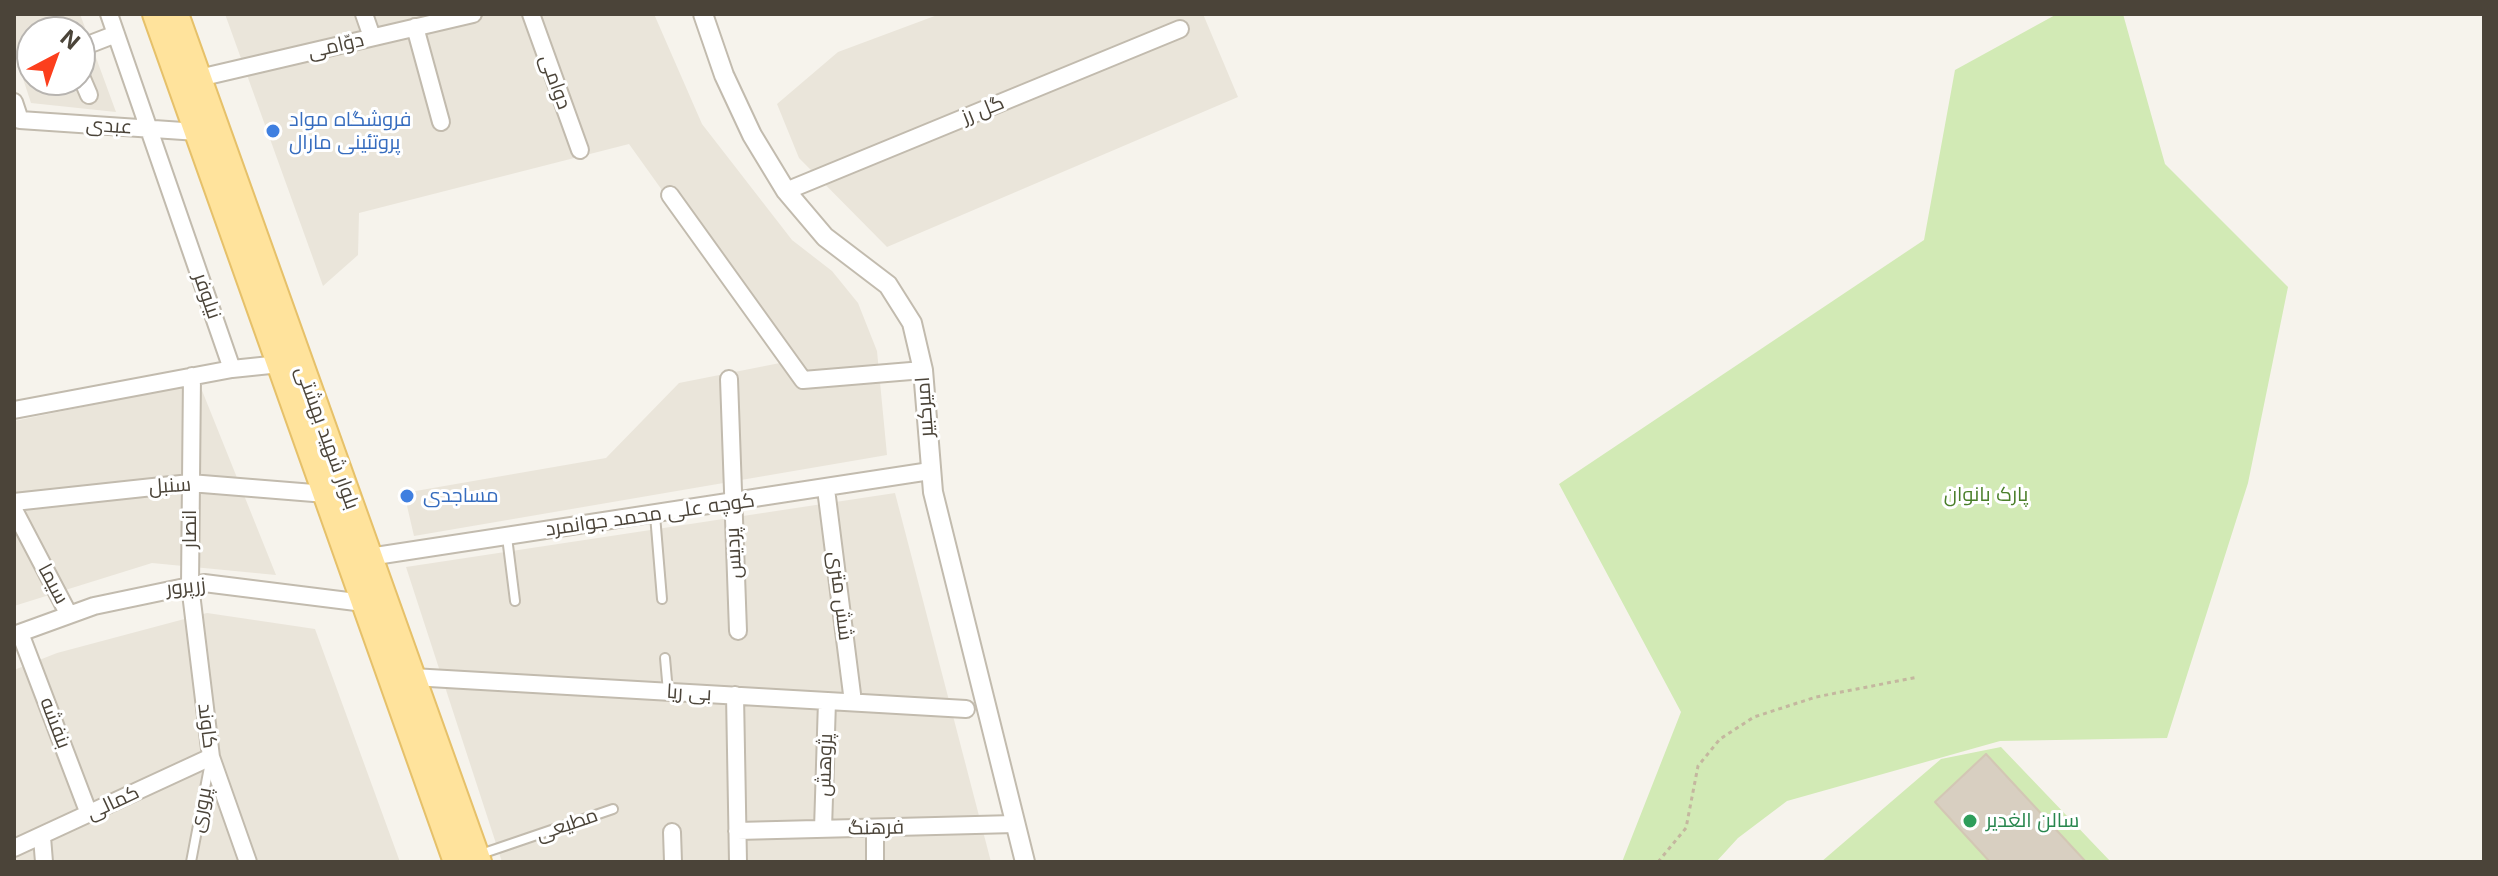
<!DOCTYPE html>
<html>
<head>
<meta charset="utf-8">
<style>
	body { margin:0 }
	#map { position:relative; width:2498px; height:876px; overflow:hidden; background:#f6f3ec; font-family:Inter,sans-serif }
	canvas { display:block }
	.frame { position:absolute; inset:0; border:16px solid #4b4439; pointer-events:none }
	.north { position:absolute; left:16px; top:16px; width:80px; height:80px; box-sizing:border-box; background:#fff; border:2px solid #b7b4b0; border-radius:50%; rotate:41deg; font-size:22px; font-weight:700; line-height:32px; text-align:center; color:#4b4439 }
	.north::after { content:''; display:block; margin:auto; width:28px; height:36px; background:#fc3f1d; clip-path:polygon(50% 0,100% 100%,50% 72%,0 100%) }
</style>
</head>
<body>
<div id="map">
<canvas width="2498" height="876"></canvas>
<div class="frame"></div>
<div class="north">N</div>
</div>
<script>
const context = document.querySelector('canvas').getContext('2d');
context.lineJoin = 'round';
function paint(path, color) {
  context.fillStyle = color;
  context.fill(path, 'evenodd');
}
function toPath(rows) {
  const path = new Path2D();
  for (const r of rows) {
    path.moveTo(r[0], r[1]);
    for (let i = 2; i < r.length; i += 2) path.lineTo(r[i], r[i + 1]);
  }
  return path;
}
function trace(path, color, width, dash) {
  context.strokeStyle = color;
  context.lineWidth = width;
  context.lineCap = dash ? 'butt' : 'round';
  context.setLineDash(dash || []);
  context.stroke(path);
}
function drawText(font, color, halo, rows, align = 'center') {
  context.font = font + ' Inter,Cairo,sans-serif';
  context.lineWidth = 6;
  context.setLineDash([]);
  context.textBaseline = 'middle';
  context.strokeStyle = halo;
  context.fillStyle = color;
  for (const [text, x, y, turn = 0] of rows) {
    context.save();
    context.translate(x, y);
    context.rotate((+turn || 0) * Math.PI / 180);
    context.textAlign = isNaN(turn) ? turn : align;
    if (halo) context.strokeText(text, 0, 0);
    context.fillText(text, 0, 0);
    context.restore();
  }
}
paint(toPath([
	[14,14,80,14,116,112,31,103,14,51],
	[32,32,80,32,80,80,32,80],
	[225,14,654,14,702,124,792,240,832,271,858,303,877,351,887,455,414,536,404,493,606,458,679,383,785,362,629,144,359,213,358,255,323,286],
	[940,14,1203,14,1238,97,887,247,799,158,777,104,838,52],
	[199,383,276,575,152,563,14,606,14,421],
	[895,493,991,862,502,862,406,567],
	[207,613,315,629,400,862,14,862,14,670,57,653]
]), '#eae5da');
paint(toPath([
	[2057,14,2123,14,2165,164,2288,287,2248,483,2167,738,2000,741,1787,801,1738,838,1716,862,1622,862,1681,712,1559,484,1924,240,1955,70],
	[2001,747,2111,862,1821,862,1941,759]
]), '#d2eab5');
const building = toPath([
	[1986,754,2086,862,1990,862,1935,802,1986,754]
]);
paint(building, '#d8cfc1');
trace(building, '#d3c7b4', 2);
const service = toPath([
	[655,515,662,599],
	[507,537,515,601],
	[665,658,668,692],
	[481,854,613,809],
	[191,862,210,762]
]);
const minor = toPath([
	[109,14,232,369],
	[364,14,372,37],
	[531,14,580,150],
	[415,27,441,122],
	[80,48,116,34],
	[80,74,89,95],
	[199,78,473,14],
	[14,102,20,120,198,132],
	[786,191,1180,29],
	[670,195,803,380,923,370],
	[192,376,190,585,211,757,248,862],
	[729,379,738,631],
	[14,410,232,369,280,364],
	[826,489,853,702],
	[14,502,190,483,326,494],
	[14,510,69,615],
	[369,557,930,471],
	[20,633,89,814],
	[14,635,94,606,204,583,364,603],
	[412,677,966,709],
	[735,695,738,862],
	[875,828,875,862],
	[823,829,827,701],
	[737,831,1015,824],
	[672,832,673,862],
	[42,837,44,862],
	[14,848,211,757]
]);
const tertiary = toPath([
	[703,14,724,75,752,135,786,191,825,237,888,285,912,323,923,370,933,492,1025,862]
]);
const primary = toPath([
	[155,14,456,862],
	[176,14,479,862]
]);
trace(service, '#c2bbae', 12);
trace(minor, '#c2bbae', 20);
trace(tertiary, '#c2bbae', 22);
trace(primary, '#e6c16a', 28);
trace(toPath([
	[1658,862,1686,828,1698,766,1720,739,1754,717,1816,697,1918,677]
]), '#c4b79f', 3, [4, 4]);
trace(service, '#fff', 8);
trace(minor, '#fff', 16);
trace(tertiary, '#fff', 18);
trace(primary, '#ffe39c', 24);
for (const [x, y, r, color] of [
	[273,131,8,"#3f7fe0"],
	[407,496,8,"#3f7fe0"],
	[1970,821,8,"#2e9e5b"]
]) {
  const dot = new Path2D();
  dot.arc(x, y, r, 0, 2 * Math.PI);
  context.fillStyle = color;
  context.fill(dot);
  trace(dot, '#fff', 3);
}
drawText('20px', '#4b4439', '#fff', [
	["دوّامی",336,46,-13],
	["دوامی",555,82,70],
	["گل رز",983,110,-22],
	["عبدی",109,126,4],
	["نیلوفر",207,296,71],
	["امیرکبیر",925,407,-94],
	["بلوار شهید بهشتی",327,438,70],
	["سنبل",170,486,-4],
	["کوچه علی محمد جوانمرد",650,515,-8],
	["انصار",190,529,-90],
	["پردیس",734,553,-93],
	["سیما",53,584,62],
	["زرپرور",186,587,-6],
	["شش متری",840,596,83],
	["بی ریا",689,693,3],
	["بنفشه",55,723,69],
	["کاوند",207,726,83],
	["پژوهش",825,765,-88],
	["کمالی",113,803,-25],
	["پروری",201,810,-79],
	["مطیعی",567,825,-19],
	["فرهنگ",876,828,-1]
]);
drawText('20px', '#366cbe', '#fff', [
	["فروشگاه مواد",289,120],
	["پروتئینی مارال",289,143],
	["مساجدی",423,496]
], 'left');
drawText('20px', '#4a7f2a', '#fff', [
	["پارک بانوان",1986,495]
]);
drawText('20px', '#27864d', '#fff', [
	["سالن الغدیر",1986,821]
], 'left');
</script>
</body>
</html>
